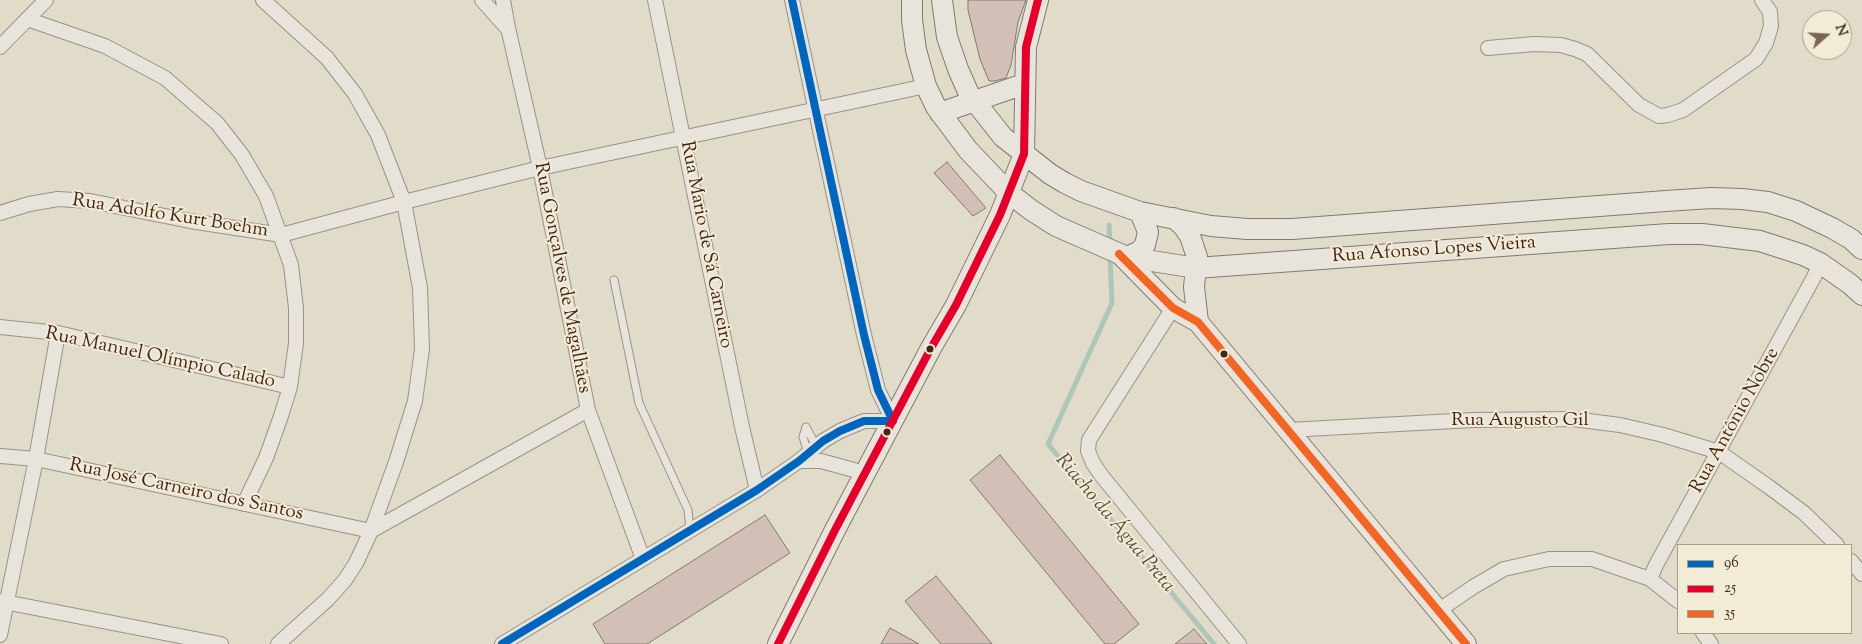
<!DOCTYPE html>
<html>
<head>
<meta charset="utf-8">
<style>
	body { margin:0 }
	#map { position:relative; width:1862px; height:644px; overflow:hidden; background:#e1dbca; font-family:"Sorts Mill Goudy",serif }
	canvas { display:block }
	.legend { position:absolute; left:1677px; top:544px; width:175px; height:90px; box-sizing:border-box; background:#f2ebd6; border:1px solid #ac9c8a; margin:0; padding:6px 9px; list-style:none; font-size:15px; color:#432617 }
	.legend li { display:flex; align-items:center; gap:10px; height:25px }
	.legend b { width:25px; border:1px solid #ac9c8a }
	.north { position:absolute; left:1802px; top:10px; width:50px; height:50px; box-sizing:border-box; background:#f2ebd6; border:1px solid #ac9c8a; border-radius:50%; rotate:71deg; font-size:14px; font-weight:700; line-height:20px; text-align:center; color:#432617 }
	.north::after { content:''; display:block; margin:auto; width:18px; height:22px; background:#7a6556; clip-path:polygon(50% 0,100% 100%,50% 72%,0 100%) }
</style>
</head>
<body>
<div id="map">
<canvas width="1862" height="644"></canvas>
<ul class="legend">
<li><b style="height:6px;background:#0065bd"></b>96</li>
<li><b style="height:6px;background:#e4002b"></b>25</li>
<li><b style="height:6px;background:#f26522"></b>35</li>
</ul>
<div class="north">N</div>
</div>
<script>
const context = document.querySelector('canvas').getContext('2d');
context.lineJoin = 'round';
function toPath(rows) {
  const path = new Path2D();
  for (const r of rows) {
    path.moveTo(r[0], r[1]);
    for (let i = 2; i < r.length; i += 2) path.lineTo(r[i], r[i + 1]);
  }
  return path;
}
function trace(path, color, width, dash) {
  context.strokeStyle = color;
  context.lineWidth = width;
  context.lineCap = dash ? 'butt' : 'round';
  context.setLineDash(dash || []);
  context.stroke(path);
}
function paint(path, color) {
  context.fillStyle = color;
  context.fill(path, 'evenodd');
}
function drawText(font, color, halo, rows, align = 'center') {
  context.font = font + ' "Sorts Mill Goudy",serif';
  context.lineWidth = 4;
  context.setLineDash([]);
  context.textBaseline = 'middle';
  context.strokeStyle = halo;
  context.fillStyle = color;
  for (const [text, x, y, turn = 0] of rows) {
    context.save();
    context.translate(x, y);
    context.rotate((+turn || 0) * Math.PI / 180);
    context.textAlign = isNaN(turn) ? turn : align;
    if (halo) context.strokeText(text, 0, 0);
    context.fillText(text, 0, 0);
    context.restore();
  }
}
trace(toPath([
	[1109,225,1110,244],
	[1110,255,1112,303,1048,444,1214,644]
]), '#aec6b8', 5);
const building = toPath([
	[968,0,1026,0,1018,22,1011,65,1006,78,995,81,989,81,980,59,968,10,968,0],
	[947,162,986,208,973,216,934,173,947,162],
	[1000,455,1139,624,1114,644,1105,644,970,480,1000,455],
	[765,515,790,553,647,644,605,644,593,624,765,515],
	[936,576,974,622,992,644,941,644,919,618,905,601,936,576],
	[890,628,919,644,881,644,890,628],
	[1194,629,1207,644,1175,644,1194,629]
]);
paint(building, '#d2c0b6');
trace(building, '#827a6f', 1);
const lane = toPath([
	[614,280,639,403,688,510,690,530],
	[806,427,803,437,808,453],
	[806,427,816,446]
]);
const street = toPath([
	[263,0,327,58,355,94,378,135,404,202,420,288,422,349,415,401,396,462,371,531,356,563,345,580,328,599,278,644],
	[482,0,507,28],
	[503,0,508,28,540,168,588,410,643,559],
	[655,0,742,427,757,490],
	[27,19,105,46,165,78,217,123,242,155,266,196,291,265,296,308,296,343,290,387,281,416,266,458,244,504],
	[0,47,46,0],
	[1488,48,1534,44,1561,45,1575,49,1587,54,1639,105,1659,116,1668,115,1683,110,1756,59,1766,43,1771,26,1770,12,1762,0],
	[0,213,29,204,58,199,90,201,190,221,281,235,404,202,540,168,926,86],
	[1173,308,1089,440,1088,451,1093,463,1101,475,1239,644],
	[0,327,58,333,290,387],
	[1288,430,1473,420,1573,419,1620,425,1663,435,1719,452,1769,487,1804,513,1837,545],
	[0,456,36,459,371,531,588,410],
	[799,461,821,461,865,473],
	[1851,561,1862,574],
	[1650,579,1656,565,1814,277,1820,263],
	[0,601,221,644],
	[1438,611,1473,587,1504,569,1549,559,1592,559,1650,579,1678,601],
	[1703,633,1711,644],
	[0,635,36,459,58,333],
	[502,644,757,490,799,461,823,441,840,431,864,421,893,421,878,390,864,335,792,0]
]);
const secondary = toPath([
	[912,0,912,20,916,50,926,86,936,107,968,150,1009,193,1031,210,1056,226,1127,257,1196,268,1669,234,1702,234,1760,241,1803,255,1820,263,1850,284,1862,295],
	[942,0,947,37,958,69,969,94,1003,137,1050,174,1065,183,1081,191,1140,212,1211,226,1247,229,1292,229,1666,201,1711,198,1742,199,1768,202,1796,211,1832,228,1851,239,1862,249],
	[940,113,1024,84],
	[1174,218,1183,226,1190,236,1197,257,1194,287,1198,322],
	[1120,254,1173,308,1198,322,1466,644],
	[1127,257,1140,251,1145,245,1148,232,1140,212],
	[778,644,835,530,931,348,956,305,1000,215,1024,154,1026,47,1038,0]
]);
trace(lane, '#9a9286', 9);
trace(street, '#9a9286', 16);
trace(secondary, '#827a6f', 22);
trace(lane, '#e8e4dc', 7);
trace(street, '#e8e4dc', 14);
trace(secondary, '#e8e4dc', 20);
trace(toPath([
	[502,644,757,490,799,461,823,441,840,431,864,421,893,421,878,390,864,335,792,0]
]), '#0065bd', 8);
trace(toPath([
	[778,644,835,530,931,348,956,305,1000,215,1024,154,1026,47,1038,0]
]), '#e4002b', 8);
trace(toPath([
	[1119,254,1173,308,1198,322,1466,644]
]), '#f26522', 8);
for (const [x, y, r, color] of [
	[930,349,4.5,"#432617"],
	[1224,354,4.5,"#432617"],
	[887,432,4.5,"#432617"]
]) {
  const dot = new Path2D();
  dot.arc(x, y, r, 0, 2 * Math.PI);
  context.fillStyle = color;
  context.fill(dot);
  trace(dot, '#f2ebd6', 2);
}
drawText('19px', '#432617', '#f2ebd6', [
	["Rua Adolfo Kurt Boehm",170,217,9],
	["Rua Mario de Sá Carneiro",705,245,79],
	["Rua Afonso Lopes Vieira",1434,251,-4],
	["Rua Gonçalves de Magalhães",561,278,79],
	["Rua Manuel Olímpio Calado",160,359,12],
	["Rua Antônio Nobre",1736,421,-61],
	["Rua Augusto Gil",1520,422],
	["Rua José Carneiro dos Santos",186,491,12]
]);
drawText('italic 20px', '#584c3d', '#f2ebd6', [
	["Riacho da Água Preta",1114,524,50]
]);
</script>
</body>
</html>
